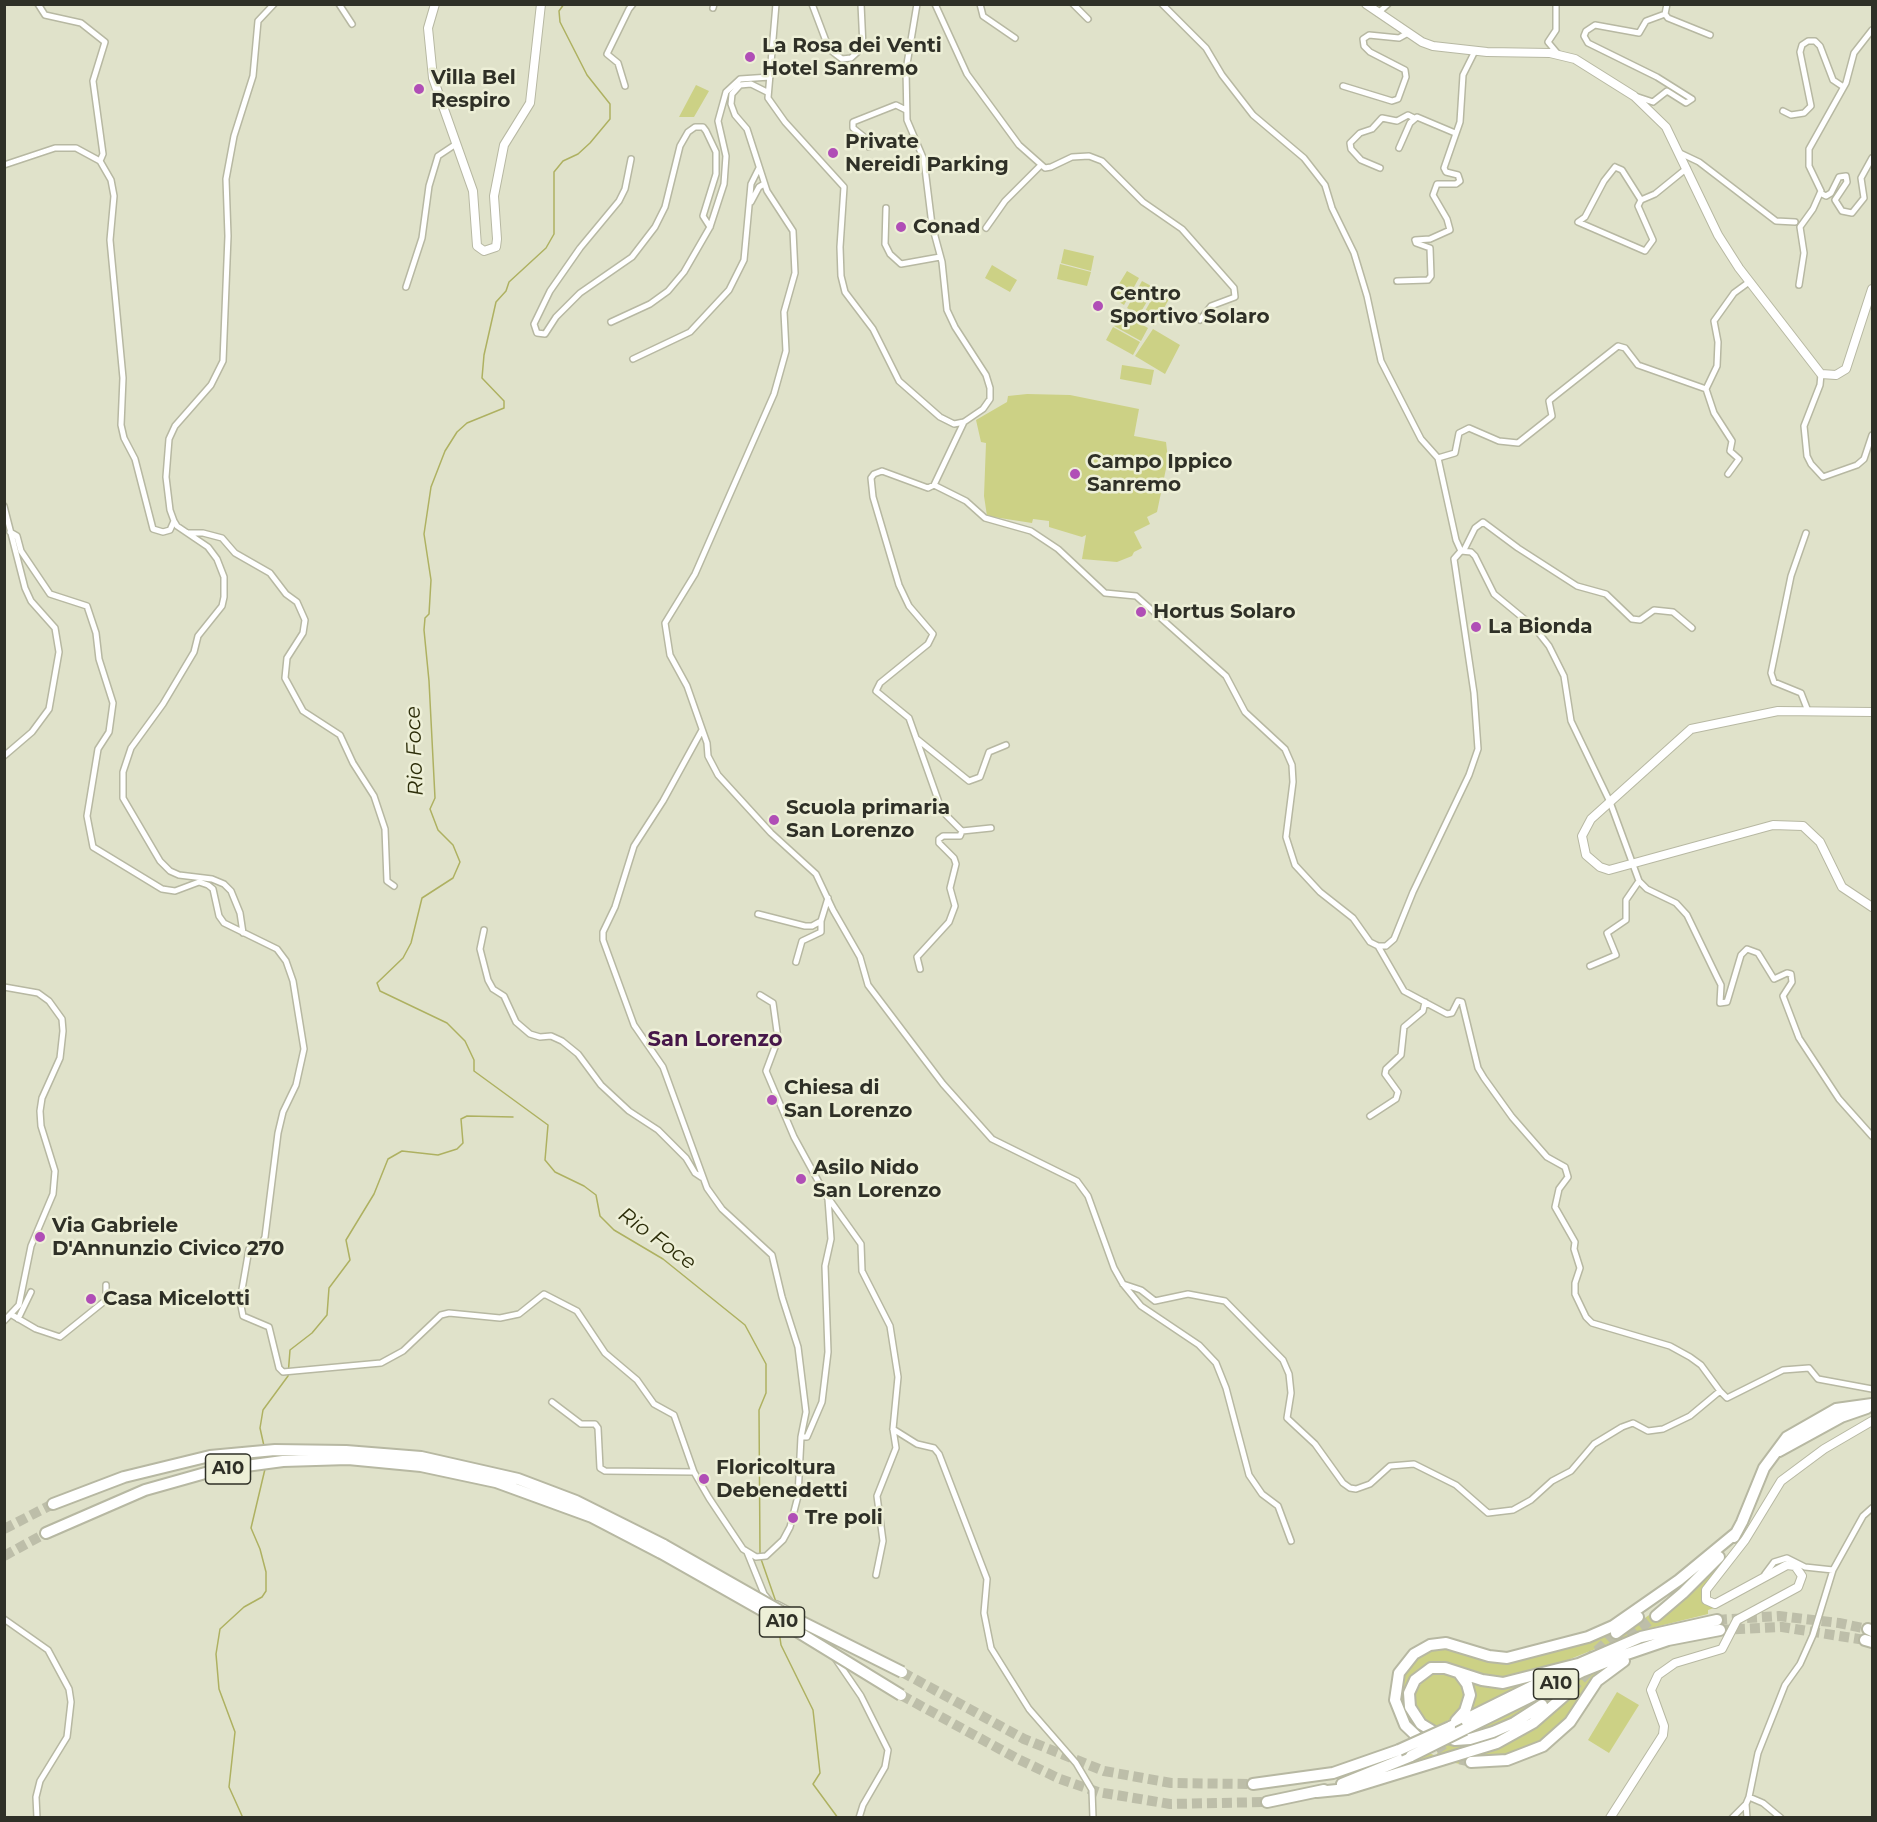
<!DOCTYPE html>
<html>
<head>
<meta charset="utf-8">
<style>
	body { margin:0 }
	#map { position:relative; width:1877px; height:1822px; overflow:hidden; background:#e0e2ca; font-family:Montserrat,sans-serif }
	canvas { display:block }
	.frame { position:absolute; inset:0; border:6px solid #2f3027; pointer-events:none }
</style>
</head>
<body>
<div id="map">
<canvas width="1877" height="1822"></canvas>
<div class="frame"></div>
</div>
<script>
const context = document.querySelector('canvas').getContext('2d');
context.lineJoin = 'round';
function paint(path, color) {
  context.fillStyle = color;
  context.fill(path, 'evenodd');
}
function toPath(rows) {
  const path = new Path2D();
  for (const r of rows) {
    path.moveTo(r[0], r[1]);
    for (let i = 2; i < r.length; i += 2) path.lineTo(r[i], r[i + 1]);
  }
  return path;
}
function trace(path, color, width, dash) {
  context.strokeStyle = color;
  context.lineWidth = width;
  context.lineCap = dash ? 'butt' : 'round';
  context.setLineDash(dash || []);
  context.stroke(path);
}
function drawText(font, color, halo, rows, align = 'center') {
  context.font = font + ' Montserrat,sans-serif';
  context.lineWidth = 5;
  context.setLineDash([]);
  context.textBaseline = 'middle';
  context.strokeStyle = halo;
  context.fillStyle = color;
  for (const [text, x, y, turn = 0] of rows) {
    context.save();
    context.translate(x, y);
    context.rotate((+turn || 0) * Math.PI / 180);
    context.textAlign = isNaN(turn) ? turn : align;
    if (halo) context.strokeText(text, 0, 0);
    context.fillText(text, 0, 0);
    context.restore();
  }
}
paint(toPath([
	[696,85,709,91,694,117,679,117],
	[1064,249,1094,256,1091,271,1061,263],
	[1060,264,1091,272,1087,286,1057,279],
	[992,265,1017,280,1010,292,985,278],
	[1127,271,1139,278,1124,305,1111,297],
	[1142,281,1155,288,1139,315,1127,308],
	[1156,292,1169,299,1154,326,1141,318],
	[1121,313,1148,328,1141,341,1114,326],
	[1113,327,1140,342,1133,355,1106,340],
	[1153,329,1180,345,1165,374,1135,356],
	[1122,365,1154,370,1151,385,1120,379],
	[1027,394,1070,395,1139,409,1134,436,1166,442,1168,459,1157,512,1147,517,1150,524,1134,532,1142,548,1134,552,1132,556,1117,562,1082,559,1086,535,1082,537,1049,527,1049,521,1033,519,1032,523,987,516,984,496,986,443,981,442,976,420,1007,402,1008,396],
	[1729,1556,1701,1593,1705,1604,1714,1608,1708,1610,1708,1614,1643,1630,1530,1675,1502,1680,1427,1666,1411,1679,1418,1726,1424,1732,1418,1735,1399,1707,1399,1678,1422,1651,1446,1646,1482,1658,1613,1629,1619,1636,1652,1613,1657,1621,1689,1596],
	[1606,1667,1593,1681,1567,1720,1534,1748,1470,1766,1450,1762,1510,1734,1373,1778,1429,1753,1436,1756,1439,1750,1437,1749,1509,1721,1467,1734],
	[1442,1672,1456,1676,1463,1684,1466,1701,1455,1717,1432,1728,1416,1712,1414,1696,1424,1678],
	[1468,1678,1516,1685,1529,1683,1468,1714],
	[1617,1692,1639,1705,1609,1753,1588,1740]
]), '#ccd185');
trace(toPath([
	[564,4,559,11,560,22,587,75,610,104,610,119,590,143,578,154,563,161,554,172,554,234,546,248,509,282,506,291,496,302,484,355,482,378,504,401,504,408,467,423,457,432,445,451,431,487,424,534,431,580,429,614,425,618,424,630,429,681,435,798,430,809,438,830,453,845,460,862,453,878,422,898,411,943,403,958,377,983,380,991,447,1023,465,1041,474,1060,474,1071,548,1125,545,1160,555,1172,584,1186,596,1195,600,1216,614,1230,663,1259,745,1325,766,1364,766,1393,759,1410,760,1554],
	[264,1446,260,1428,263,1410,288,1376,290,1350,312,1333,327,1315,329,1288,350,1260,346,1240,374,1194,388,1159,402,1151,438,1155,457,1149,463,1143,461,1119,467,1116,513,1117],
	[761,1559,776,1602],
	[778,1624,781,1645,813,1710,820,1773,813,1784,838,1818],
	[243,1818,229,1787,235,1732,219,1689,216,1654,220,1629,244,1607,262,1597,266,1591,266,1572,260,1549,251,1528,265,1469]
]), '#aeb161', 1.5);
trace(toPath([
	[4,1529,53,1504],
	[4,1556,46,1533],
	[1717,1620,1779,1616,1839,1623,1868,1629],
	[1720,1630,1782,1627,1865,1640],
	[1617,1646,1656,1616],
	[1586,1661,1616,1633],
	[902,1672,1024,1739,1104,1771,1171,1783,1253,1784],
	[1571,1690,1592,1668],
	[901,1695,1016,1758,1060,1779,1098,1792,1170,1804,1267,1802],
	[1542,1705,1567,1680],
	[1437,1743,1446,1756,1471,1762]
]), '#bdbea9', 10, [10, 5]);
const minor = toPath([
	[38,4,45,15,81,23,105,42,93,81,103,154,100,161],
	[339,4,352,24],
	[776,4,768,98,785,122,844,187,840,247,841,276,845,292,873,329,899,381,940,417,954,424,964,422,983,409,990,399,990,388,986,375,955,327,947,310,942,262,932,225,924,160,907,120,906,70,917,4],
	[812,4,829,49,842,59,851,58,863,47,861,4],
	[935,4,967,74,1019,145,1045,168,1051,167,1072,157,1089,156,1102,161,1143,202,1182,229,1234,288,1235,297,1211,306,1200,320],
	[980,4,983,16,1015,38],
	[1073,4,1088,19],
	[1162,4,1206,48,1222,75,1253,115,1304,158,1325,185,1332,208,1354,253,1367,296,1381,361,1421,439,1438,458,1456,540,1461,551],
	[1556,4,1556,30,1548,42,1558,54],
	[1667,4,1665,14,1668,18,1710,35],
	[713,8,714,4],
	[1378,13,1388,4],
	[625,86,618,63,607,54,629,9,633,4],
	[1343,86,1392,101,1398,99,1406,77,1405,70,1370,52,1364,46,1363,39,1369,35,1399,38,1408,33],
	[767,92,751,84,740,85,732,94,731,104,735,115,747,129,767,191,793,231,795,273,784,312,786,351,774,394,723,510,695,574,665,623,670,655,687,686,707,743,708,756,718,775,771,833,816,874,833,910,860,957,868,985,943,1084,992,1139,1077,1181,1088,1196,1114,1268,1123,1284,1141,1306,1199,1345,1216,1363,1226,1388,1249,1475,1262,1494,1278,1506,1291,1541],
	[1635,96,1653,102,1667,91,1686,103,1692,99,1657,77,1588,43,1584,36,1586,31,1595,25,1639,33,1646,21,1665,14],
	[1783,111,1791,115,1804,113,1811,106,1800,52,1802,45,1808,41,1815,41,1820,46,1833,80,1842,86],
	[869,147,868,140,853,128,853,122,896,105,906,110],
	[1399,148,1410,123,1417,117,1455,133],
	[1680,153,1699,162,1776,221,1795,222],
	[631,159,625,189,619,201,580,248,550,291,534,324,537,333,545,334,556,317,580,293,632,257,655,227,665,207,680,146,688,132,695,127,703,127,706,131,716,152,716,174,703,216,710,227],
	[4,165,55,148,76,148,100,161,111,180,114,196,110,240,123,378,121,425,124,438,135,459,153,529,163,532,170,530,174,521,170,510,166,477,169,439,175,426,211,385,223,361,228,236,226,179,234,136,253,76,258,21,274,4],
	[1615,167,1622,170,1641,200,1638,206,1653,240,1645,251,1578,222,1585,217,1604,181,1615,167],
	[1380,168,1361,160,1351,149,1350,143,1360,133,1372,129,1382,118,1397,121,1408,115,1414,118],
	[1820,193,1826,196,1831,193,1839,177,1846,176,1847,182,1835,200,1842,211,1852,213,1864,198,1861,178,1872,158],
	[1641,200,1655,194,1687,168],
	[751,202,759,187,764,184],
	[886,208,885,244,890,254,901,264,940,257],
	[986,228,1005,201,1041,165],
	[1397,281,1428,280,1431,276,1430,248,1416,243,1415,240,1430,239,1450,230,1447,219,1433,195,1437,184,1456,184,1460,181,1458,175,1446,172,1444,168,1460,122,1463,75,1475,51],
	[1799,285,1804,253,1800,227,1813,209,1821,191,1809,166,1809,149,1846,83,1854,53,1872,30],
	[406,287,422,238,429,186,438,156,456,144],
	[611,322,650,304,668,291,684,272,710,227,724,184,726,156,718,121,726,92,740,79,770,77],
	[633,359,690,332,729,290,744,260,751,184,759,168],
	[1821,374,1820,385,1804,426,1807,456,1811,464,1823,477,1857,465,1864,459,1872,435],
	[964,422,934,485,966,501,985,518,1031,531,1058,549,1105,593,1136,596,1226,676,1245,712,1285,749,1292,765,1293,782,1286,837,1295,865,1320,892,1353,918,1370,942,1378,946,1386,946,1394,939,1413,892,1469,775,1478,749,1474,693,1454,559,1461,551],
	[1438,458,1455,453,1459,433,1469,428,1499,441,1518,443,1552,416,1549,401,1551,399,1618,346,1625,348,1638,365,1706,389],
	[1728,474,1739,459,1730,451,1732,441,1714,413,1706,389,1717,366,1718,342,1714,321,1734,293,1749,282],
	[4,506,25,588,31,601,55,628,59,652,49,709,32,732,4,756],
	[174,521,177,526,208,547,217,559,224,577,224,597,222,606,198,636,194,652,163,704,131,748,123,772,123,798,160,861,170,871,179,875,212,879,224,884,231,891,240,913,243,933],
	[10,532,17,536,21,551,50,594,87,606,96,633,99,659,113,703,109,732,98,749,87,816,93,847,162,889,175,891,199,882,208,885,213,889,219,916,224,923,277,949,286,961,293,981,304,1049,296,1085,283,1112,278,1133,265,1237,261,1245,249,1249,240,1301,243,1316,269,1327,279,1368,283,1372,381,1363,403,1351,441,1315,449,1313,500,1318,519,1314,544,1294,577,1311,605,1353,637,1380,654,1404,674,1415,694,1472,709,1498,743,1549,756,1557,766,1556,783,1540,790,1527,798,1496,801,1437,806,1412,798,1347,782,1297,772,1255,722,1209,707,1188,663,1067,634,1025,603,940,603,932,615,907,634,846,663,801,702,730],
	[188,533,203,533,222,538,235,553,270,573,286,594,297,602,305,620,303,633,287,658,285,678,303,711,340,735,353,763,374,796,385,829,387,881,394,886],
	[1806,533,1791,576,1771,673,1774,682,1801,693,1808,711],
	[1464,550,1475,528,1483,522,1518,548,1577,586,1606,594,1632,619,1640,620,1654,610,1673,612,1692,628],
	[1461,551,1471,552,1475,556,1494,594,1534,627,1549,646,1564,676,1571,721,1610,802,1639,881,1647,889,1676,903,1687,915,1717,977,1721,985,1720,1003,1727,1002,1741,955,1747,949,1758,953,1774,979,1787,973,1791,974,1792,982,1783,996,1799,1038,1839,1099,1872,1136],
	[917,739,969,781,980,777,989,752,1006,745],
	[962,831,991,828],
	[758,914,805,926,812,926,821,921],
	[484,930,480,949,488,980,493,989,504,996,516,1022,530,1034,540,1037,551,1036,562,1041,578,1054,601,1085,629,1111,658,1130,686,1158,695,1173,701,1177],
	[1378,946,1404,991,1447,1014,1452,1013,1458,1001,1462,1002,1478,1068,1484,1078,1512,1117,1547,1157,1565,1167,1568,1177,1559,1189,1555,1207,1575,1242,1574,1249,1580,1268,1575,1283,1575,1294,1586,1317,1592,1323,1670,1346,1690,1357,1701,1365,1720,1391],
	[796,962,802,941,821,932,821,921,828,898],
	[1590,966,1616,955,1607,933,1626,920,1626,900,1639,881],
	[920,969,917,957,949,922,955,906,950,888,956,864,954,858,939,843,939,839,943,836,960,836,962,831,942,811,909,718,876,691,880,683,928,644,933,634,909,606,899,585,873,497,871,478,874,474,882,471,928,488,934,485],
	[4,987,38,993,49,1001,62,1019,63,1031,60,1058,42,1098,40,1111,41,1126,55,1171,53,1194,31,1246,19,1305,4,1321],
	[760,995,773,1003,778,1039,766,1071,794,1137,828,1199,831,1239,825,1266,828,1352,822,1402,807,1437,801,1437],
	[1370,1116,1396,1099,1398,1092,1385,1074,1386,1069,1401,1055,1404,1027,1423,1011,1425,1002],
	[829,1199,861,1244,862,1271,890,1326,898,1377,893,1429,896,1448,877,1496,883,1541,876,1575],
	[1123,1284,1141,1290,1155,1301,1188,1294,1225,1301,1283,1360,1289,1374,1291,1393,1287,1418,1315,1444,1343,1483,1350,1488,1356,1489,1370,1484,1390,1466,1414,1464,1456,1485,1488,1513,1513,1510,1531,1500,1552,1481,1571,1471,1594,1444,1622,1427,1633,1423,1648,1431,1663,1429,1690,1416,1720,1391,1727,1398,1783,1370,1809,1368,1818,1379,1872,1389],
	[12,1315,36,1329,60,1337,106,1300,106,1285],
	[18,1319,31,1292],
	[552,1402,581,1424,595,1424,598,1428,600,1468,605,1471,694,1472],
	[893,1429,917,1444,934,1448,939,1454,987,1579,984,1613,991,1648,1029,1709,1076,1763,1092,1790,1093,1818],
	[747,1552,764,1594,769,1600],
	[1765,1574,1774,1562,1787,1558,1805,1567,1833,1570],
	[777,1604,798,1615],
	[4,1619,48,1650,69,1689,71,1702,67,1737,40,1781,36,1797,37,1818],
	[835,1658,861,1696,888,1750,885,1767,863,1805,859,1818],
	[1749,1797,1763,1803,1781,1818],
	[1732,1818,1746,1804],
	[1747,1818,1746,1804,1749,1797,1758,1753,1785,1685,1800,1664,1813,1635,1833,1570,1863,1516,1872,1508]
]);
const secondary = toPath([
	[435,4,428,28,433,78,473,191,477,246,484,251,496,247,497,239,494,196,504,145,530,103,541,4],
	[1366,4,1422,42,1433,46,1487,52,1550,53,1575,59,1634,96,1666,127,1718,235,1739,268,1821,374,1836,375,1846,369,1872,289],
	[1872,712,1778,711,1691,729,1591,819,1582,836,1586,855,1600,867,1609,870,1773,825,1803,826,1820,842,1842,887,1872,907],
	[1610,1818,1663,1735,1664,1726,1651,1690,1658,1675,1675,1663,1722,1649,1737,1620,1798,1587,1802,1576,1795,1566,1787,1565,1715,1604,1706,1600,1706,1590,1745,1540,1781,1481,1824,1449,1872,1421]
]);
const motorway = toPath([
	[1779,1451,1841,1417,1867,1408],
	[53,1504,124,1477,210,1456,275,1450,346,1451,421,1457,518,1479,576,1501,664,1545],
	[46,1533,145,1490,216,1470,283,1461,348,1459,421,1466,496,1482,592,1517,661,1553],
	[1734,1537,1742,1522,1764,1468,1787,1437,1836,1409,1872,1404],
	[1656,1616,1683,1593,1719,1557],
	[1868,1629,1872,1631],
	[1616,1633,1638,1617],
	[1865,1640,1872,1642],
	[1574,1666,1641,1637,1717,1620],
	[1542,1705,1514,1723,1493,1732,1470,1739,1455,1740,1439,1735,1421,1724,1410,1707,1409,1693,1415,1680,1431,1668,1445,1668,1482,1680,1503,1683,1578,1664],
	[1456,1721,1465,1711,1470,1695,1467,1684,1459,1673],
	[1450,1727,1549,1678],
	[1465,1729,1583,1671,1621,1656,1668,1640,1720,1630],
	[1425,1744,1405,1725,1395,1700,1399,1673,1414,1654,1430,1645,1446,1643,1489,1656,1507,1658,1588,1637,1613,1626,1679,1580,1736,1533],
	[1471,1762,1507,1760,1543,1746,1570,1722,1597,1681,1624,1661],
	[1253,1784,1333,1773,1399,1750],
	[1342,1784,1411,1756],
	[1317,1792,1347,1789,1497,1743,1533,1723,1571,1690],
	[1267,1802,1324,1790]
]);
trace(minor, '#b7b8a2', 8);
trace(secondary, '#b7b8a2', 10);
trace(motorway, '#b7b8a2', 14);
trace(minor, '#fff', 5);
trace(secondary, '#fff', 8);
trace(motorway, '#fff', 10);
const motorwayBridge = toPath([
	[664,1545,782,1612,902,1672],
	[661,1553,772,1616,901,1695],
	[1399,1750,1450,1727],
	[1411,1756,1465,1729]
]);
trace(motorwayBridge, '#b7b8a2', 14, []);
trace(motorwayBridge, '#fff', 10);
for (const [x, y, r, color] of [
	[750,57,6,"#b04eb6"],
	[419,89,6,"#b04eb6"],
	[833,153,6,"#b04eb6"],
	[901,227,6,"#b04eb6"],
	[1098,306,6,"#b04eb6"],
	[1075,474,6,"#b04eb6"],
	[1141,612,6,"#b04eb6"],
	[1476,627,6,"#b04eb6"],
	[774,820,6,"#b04eb6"],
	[772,1100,6,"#b04eb6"],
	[801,1179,6,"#b04eb6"],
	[40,1237,6,"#b04eb6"],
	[91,1299,6,"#b04eb6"],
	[704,1479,6,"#b04eb6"],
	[793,1518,6,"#b04eb6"]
]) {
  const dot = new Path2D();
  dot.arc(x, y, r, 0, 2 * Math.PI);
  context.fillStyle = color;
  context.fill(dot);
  trace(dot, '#edefd7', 2);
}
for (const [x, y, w] of [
	[228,1469,45],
	[782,1622,45],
	[1556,1684,45]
]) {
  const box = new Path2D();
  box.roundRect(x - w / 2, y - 15, w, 30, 4.5);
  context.fillStyle = '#edefd7';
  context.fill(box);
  trace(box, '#2f3027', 1.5);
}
drawText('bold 18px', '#2f3027', null, [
	["A10",228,1469],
	["A10",782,1622],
	["A10",1556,1684]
]);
drawText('bold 20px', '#2f3027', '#edefd7', [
	["La Rosa dei Venti",762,46],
	["Hotel Sanremo",762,69],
	["Villa Bel",431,78],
	["Respiro",431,101],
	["Private",845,142],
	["Nereidi Parking",845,165],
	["Conad",913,227],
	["Centro",1110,294],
	["Sportivo Solaro",1110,317],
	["Campo Ippico",1087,462],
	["Sanremo",1087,485],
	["Hortus Solaro",1153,612],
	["La Bionda",1488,627],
	["Scuola primaria",786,808],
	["San Lorenzo",786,831],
	["Chiesa di",784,1088],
	["San Lorenzo",784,1111],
	["Asilo Nido",813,1168],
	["San Lorenzo",813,1191],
	["Via Gabriele",52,1226],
	["D'Annunzio Civico 270",52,1249],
	["Casa Micelotti",103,1299],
	["Floricoltura",716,1468],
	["Debenedetti",716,1491],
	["Tre poli",805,1518]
], 'left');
drawText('italic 21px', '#2c2d09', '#edefd7', [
	["Rio Foce",415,751,-92],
	["Rio Foce",657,1239,36]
]);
drawText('bold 21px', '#461749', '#edefd7', [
	["San Lorenzo",715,1040]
]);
</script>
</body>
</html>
